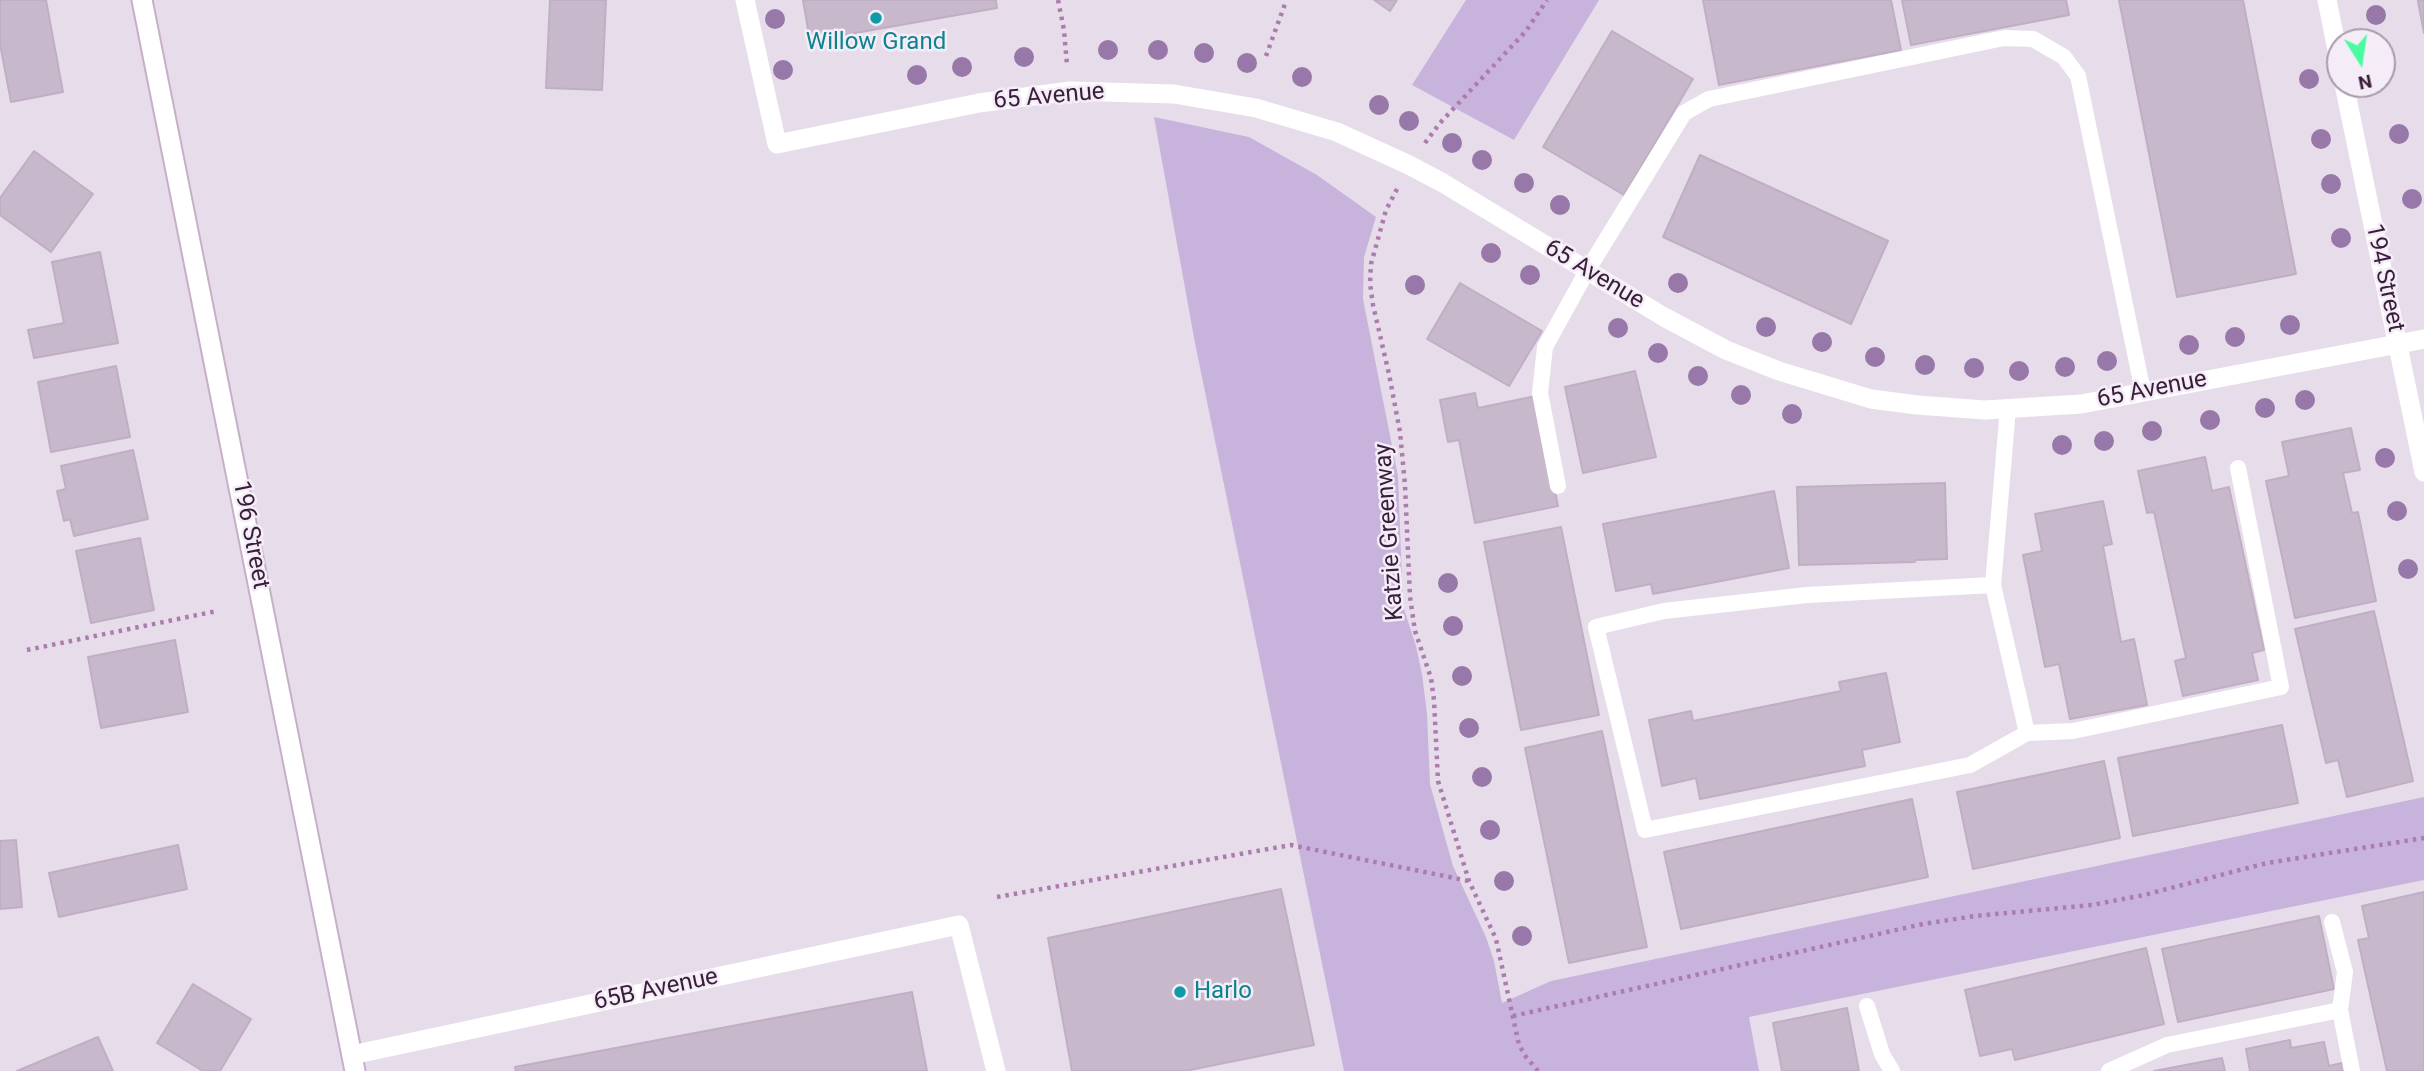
<!DOCTYPE html>
<html>
<head>
<meta charset="utf-8">
<style>
	body { margin:0 }
	#map { position:relative; width:2424px; height:1071px; overflow:hidden; background:#e7ddea; font-family:Roboto,sans-serif }
	canvas { display:block }
	.north { position:absolute; left:2326px; top:28px; width:70px; height:70px; box-sizing:border-box; background:#f4edf7; border:2px solid #a99aab; border-radius:50%; rotate:168deg; font-size:19px; font-weight:700; line-height:28px; text-align:center; color:#391e3a }
	.north::after { content:''; display:block; margin:auto; width:24px; height:32px; background:#49fc9f; clip-path:polygon(50% 0,100% 100%,50% 72%,0 100%) }
</style>
</head>
<body>
<div id="map">
<canvas width="2424" height="1071"></canvas>
<div class="north">N</div>
</div>
<script>
const context = document.querySelector('canvas').getContext('2d');
context.lineJoin = 'round';
function paint(path, color) {
  context.fillStyle = color;
  context.fill(path, 'evenodd');
}
function toPath(rows) {
  const path = new Path2D();
  for (const r of rows) {
    path.moveTo(r[0], r[1]);
    for (let i = 2; i < r.length; i += 2) path.lineTo(r[i], r[i + 1]);
  }
  return path;
}
function trace(path, color, width, dash) {
  context.strokeStyle = color;
  context.lineWidth = width;
  context.lineCap = dash ? 'butt' : 'round';
  context.setLineDash(dash || []);
  context.stroke(path);
}
function drawText(font, color, halo, rows, align = 'center') {
  context.font = font + ' Roboto,sans-serif';
  context.lineWidth = 5;
  context.setLineDash([]);
  context.textBaseline = 'middle';
  context.strokeStyle = halo;
  context.fillStyle = color;
  for (const [text, x, y, turn = 0] of rows) {
    context.save();
    context.translate(x, y);
    context.rotate((+turn || 0) * Math.PI / 180);
    context.textAlign = isNaN(turn) ? turn : align;
    if (halo) context.strokeText(text, 0, 0);
    context.fillText(text, 0, 0);
    context.restore();
  }
}
paint(toPath([
	[1466,0,1599,0,1514,140,1412,85],
	[1154,117,1249,137,1317,175,1376,217,1364,257,1363,299,1398,476,1403,606,1416,646,1422,674,1427,714,1430,784,1453,866,1486,937,1494,961,1502,1003,1551,981,2424,797,2424,880,1749,1017,1759,1071,1344,1071,1195,343]
]), '#c8b3dd');
const building = toPath([
	[0,0,46,0,63,92,11,102,0,44,0,0],
	[550,0,606,0,602,90,546,88,550,0],
	[803,0,996,0,997,8,810,41,803,0],
	[1374,0,1397,0,1390,11,1374,0],
	[1703,0,1891,0,1901,50,1719,85,1703,0],
	[1902,0,2066,0,2069,15,1911,45,1902,0],
	[2119,0,2243,0,2296,274,2177,297,2119,0],
	[2424,0,2424,33,2418,1,2424,0],
	[1612,31,1693,79,1624,195,1543,147,1612,31],
	[34,151,93,194,51,252,0,215,0,198,34,151],
	[1700,155,1888,241,1851,324,1663,237,1700,155],
	[100,252,118,343,34,358,28,330,64,323,52,262,100,252],
	[1460,283,1542,331,1509,386,1427,339,1460,283],
	[116,366,130,437,51,452,38,382,116,366],
	[1635,371,1656,457,1583,473,1565,387,1635,371],
	[1475,393,1478,408,1536,396,1558,506,1475,523,1459,440,1448,442,1440,400,1475,393],
	[2351,428,2360,470,2343,473,2352,513,2358,512,2376,601,2295,618,2266,481,2289,476,2282,442,2351,428],
	[133,450,148,519,74,536,70,519,64,521,57,491,66,489,61,466,133,450],
	[2205,457,2212,491,2229,487,2264,650,2252,653,2258,680,2183,696,2175,661,2186,658,2154,512,2147,513,2138,471,2205,457],
	[1945,483,1947,559,1915,560,1915,562,1799,565,1797,487,1945,483],
	[1774,491,1789,568,1653,594,1651,584,1616,591,1603,524,1774,491],
	[2103,501,2112,544,2103,546,2121,642,2134,639,2147,705,2070,719,2059,664,2045,667,2023,555,2042,551,2035,514,2103,501],
	[1561,527,1599,715,1521,730,1484,542,1561,527],
	[140,538,154,610,91,623,76,551,140,538],
	[2374,611,2413,781,2347,797,2338,760,2326,763,2295,629,2374,611],
	[175,640,188,712,101,728,88,657,175,640],
	[1886,673,1900,742,1862,750,1865,766,1700,799,1696,778,1662,786,1649,720,1691,711,1693,721,1841,691,1839,682,1886,673],
	[2282,725,2298,803,2133,836,2118,758,2282,725],
	[1602,731,1647,947,1569,963,1525,748,1602,731],
	[2104,761,2120,838,1973,869,1957,792,2104,761],
	[1912,799,1928,877,1681,929,1664,852,1912,799],
	[16,840,22,907,0,909,0,841,16,840],
	[178,845,187,889,59,917,49,873,178,845],
	[1281,889,1314,1045,1185,1071,1072,1071,1048,938,1281,889],
	[2424,892,2424,1071,2387,1071,2358,940,2369,938,2362,906,2424,892],
	[2319,916,2334,989,2178,1022,2162,949,2319,916],
	[2146,948,2164,1024,2015,1060,2012,1049,1980,1056,1965,990,2146,948],
	[193,984,251,1019,220,1071,203,1071,157,1043,193,984],
	[912,992,927,1071,516,1071,515,1067,912,992],
	[1847,1008,1859,1071,1782,1071,1773,1023,1847,1008],
	[98,1037,113,1071,17,1071,98,1037],
	[2290,1040,2291,1048,2324,1042,2329,1066,2346,1062,2348,1071,2250,1071,2246,1049,2290,1040],
	[2222,1058,2225,1071,2154,1071,2222,1058]
]);
paint(building, '#c7b9cb');
trace(building, '#c0afc4', 2);
const secondary = toPath([
	[142,0,355,1071]
]);
trace(secondary, '#c7afca', 23);
trace(toPath([
	[1058,0,1064,30,1067,65],
	[1266,56,1285,4,1284,0],
	[1425,143,1440,123,1526,31,1547,0],
	[1397,189,1386,210,1371,264,1370,283,1373,305,1389,374,1400,432,1405,485,1410,597,1415,631,1431,678,1434,700,1438,781,1469,881,1496,939,1519,1045,1526,1057,1538,1071],
	[27,650,217,611],
	[997,897,1291,845,1469,881],
	[1513,1016,1923,924,1975,916,2092,905,2144,895,2267,863,2424,838]
]), '#ac7bb0', 4.5, [3.5, 5]);
trace(toPath([
	[2008,408,1993,585,2027,733,2073,731,2281,687,2238,468],
	[1558,486,1540,393,1545,347,1587,271,1684,113,1709,99,2004,38,2033,39,2064,57,2078,76,2143,392],
	[1993,585,1807,595,1664,611,1596,627,1645,830,1970,765,2027,733],
	[2332,922,2345,972,2340,1010],
	[1867,1006,1882,1054,1892,1071],
	[2109,1071,2167,1045,2340,1010,2352,1071]
]), '#fff', 16);
trace(toPath([
	[745,0,777,144,979,103,1070,91,1174,94,1256,108,1337,132,1409,165,1443,183,1664,317,1726,350,1779,371,1871,399,1917,405,1985,410,2081,404,2424,339],
	[352,1055,959,925,996,1071]
]), '#fff', 19);
trace(toPath([
	[2327,0,2340,65],
	[2344,84,2424,472]
]), '#fff', 19);
trace(secondary, '#fff', 19);
context.fillStyle = '#9778a9';
for (const [x, y] of [
	[2376,15],
	[775,19],
	[1108,50],
	[1158,50],
	[1204,53],
	[1024,57],
	[1247,63],
	[962,67],
	[783,70],
	[917,75],
	[1302,77],
	[2309,79],
	[1379,105],
	[1409,121],
	[2399,134],
	[2321,139],
	[1452,143],
	[1482,160],
	[1524,183],
	[2331,184],
	[2412,199],
	[1560,205],
	[2341,238],
	[1491,253],
	[1530,275],
	[1678,283],
	[1415,285],
	[2290,325],
	[1766,327],
	[1618,328],
	[2235,337],
	[1822,342],
	[2189,345],
	[1658,353],
	[1875,357],
	[2107,361],
	[1925,365],
	[2065,367],
	[1974,368],
	[2019,371],
	[1698,376],
	[1741,395],
	[2305,400],
	[2265,408],
	[1792,414],
	[2210,420],
	[2152,431],
	[2104,441],
	[2062,445],
	[2385,458],
	[2397,511],
	[2408,569],
	[1448,583],
	[1453,626],
	[1462,676],
	[1469,728],
	[1482,777],
	[1490,830],
	[1504,881],
	[1522,936]
]) {
  context.beginPath();
  context.arc(x, y, 10, 0, 2 * Math.PI);
  context.fill();
}
for (const [x, y, r, color] of [
	[876,18,7,"#0f9aa8"],
	[1180,992,7,"#0f9aa8"]
]) {
  const dot = new Path2D();
  dot.arc(x, y, r, 0, 2 * Math.PI);
  context.fillStyle = color;
  context.fill(dot);
  trace(dot, '#f4edf7', 2.5);
}
drawText('24px', '#0d838f', '#f4edf7', [
	["Willow Grand",876,43],
	["Harlo",1194,992,"left"]
]);
drawText('24px', '#391e3a', '#f4edf7', [
	["65 Avenue",1049,97,-5],
	["65 Avenue",1594,275,31],
	["194 Street",2384,278,78],
	["65 Avenue",2152,390,-11],
	["Katzie Greenway",1390,532,-94],
	["196 Street",250,535,79],
	["65B Avenue",656,990,-12]
]);
</script>
</body>
</html>
